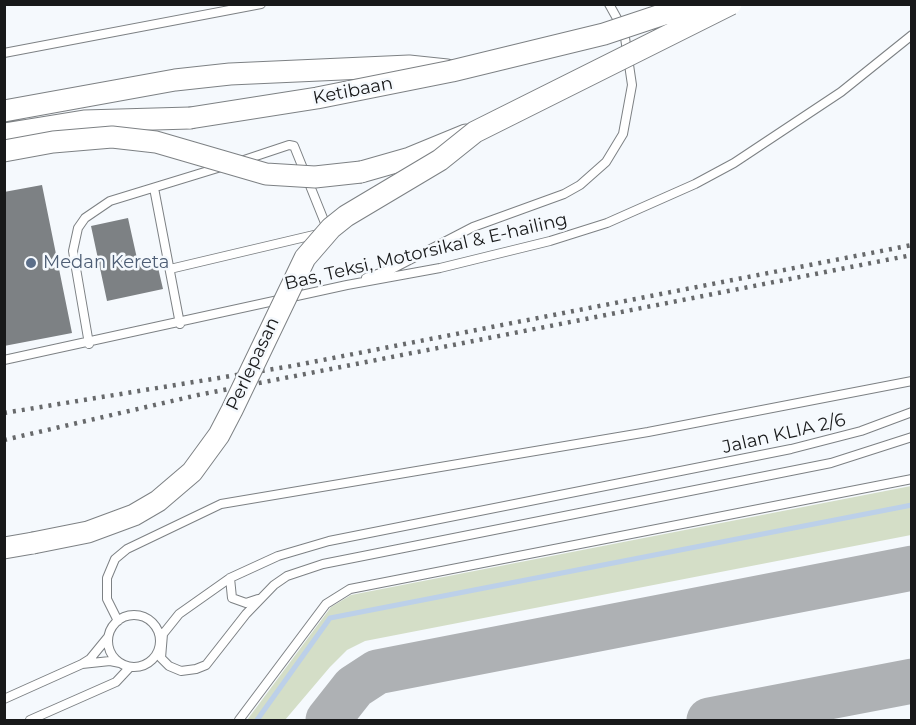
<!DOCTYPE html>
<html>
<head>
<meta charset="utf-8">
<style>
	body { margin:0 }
	#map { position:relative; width:916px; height:725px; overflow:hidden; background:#f5f9fd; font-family:Montserrat,sans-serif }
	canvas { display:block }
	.frame { position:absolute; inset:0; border:6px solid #18191a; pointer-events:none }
</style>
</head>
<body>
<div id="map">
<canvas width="916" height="725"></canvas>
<div class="frame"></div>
</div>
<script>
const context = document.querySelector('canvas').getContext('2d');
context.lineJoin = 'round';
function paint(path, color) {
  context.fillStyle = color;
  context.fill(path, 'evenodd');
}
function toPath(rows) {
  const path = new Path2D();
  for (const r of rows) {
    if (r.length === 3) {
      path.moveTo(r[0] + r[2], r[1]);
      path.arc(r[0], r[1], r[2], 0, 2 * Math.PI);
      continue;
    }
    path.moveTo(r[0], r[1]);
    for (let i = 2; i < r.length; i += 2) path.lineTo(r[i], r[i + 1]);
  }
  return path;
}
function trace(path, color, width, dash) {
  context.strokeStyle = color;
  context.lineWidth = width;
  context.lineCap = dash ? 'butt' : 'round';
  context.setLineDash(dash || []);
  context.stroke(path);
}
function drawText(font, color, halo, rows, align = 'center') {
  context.font = font + ' Montserrat,sans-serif';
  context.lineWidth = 5;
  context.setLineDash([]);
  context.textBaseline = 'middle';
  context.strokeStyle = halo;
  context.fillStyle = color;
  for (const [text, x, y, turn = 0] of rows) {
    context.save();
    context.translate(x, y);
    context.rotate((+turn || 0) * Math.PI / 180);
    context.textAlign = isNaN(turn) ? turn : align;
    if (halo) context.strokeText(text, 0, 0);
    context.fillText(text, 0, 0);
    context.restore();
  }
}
paint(toPath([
	[911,486,911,535,365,641,347,650,330,667,285,720,247,720,331,607,351,595]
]), '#d4dec7');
trace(toPath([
	[257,720,330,618,912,505]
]), '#bcd0e9', 5);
trace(toPath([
	[328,720,354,687,377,672,912,568],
	[709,720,912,681]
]), '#aeb1b4', 45);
paint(toPath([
	[42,185,72,333,4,346,4,192],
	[128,218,138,263,156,259,163,289,107,301,91,226]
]), '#7d8184');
const service = toPath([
	[4,53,261,4],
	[241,161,289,145,294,146,327,228],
	[154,188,180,324],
	[170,269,318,234],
	[366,278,394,268,473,227,564,194,580,185,606,162,623,134,632,85,624,31,609,4],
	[89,344,73,251,78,228,85,218,110,201,221,167],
	[4,360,347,285,440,268,550,241,607,223,695,184,734,163,841,92,912,35],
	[912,412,861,431,791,449,329,541,278,556,230,578,179,614,163,634,161,658,169,666,181,671,196,669,206,665,246,614,274,585,287,576,323,564,831,463,912,437],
	[230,578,232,598,246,603,258,599],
	[134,641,26],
	[118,621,107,599,107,578,115,559,127,549,221,504,648,432,912,381],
	[108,637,90,659,82,664,110,661,120,663],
	[4,699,82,664],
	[30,720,116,682,130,667],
	[239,720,326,604,350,589,912,479]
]);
const secondary = toPath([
	[4,111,175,80,230,74,409,66,447,70],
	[4,134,84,121,190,118],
	[361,172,410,158,466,135],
	[4,548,33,543]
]);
trace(service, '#7d8184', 10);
trace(secondary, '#7d8184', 23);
trace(service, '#fff', 8);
trace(secondary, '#fff', 21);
trace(toPath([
	[4,413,292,366,912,245],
	[4,440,198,395,912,255]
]), '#67696b', 4.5, [3, 6]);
const secondaryBridge = toPath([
	[190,118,317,98,452,71,604,34,694,4],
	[4,151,53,142,112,137,156,142,266,174,315,177,361,172],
	[33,543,88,532,134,515,158,501,192,472,219,435,232,410,305,258,331,228,346,216,440,160,475,132,731,4]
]);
trace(secondaryBridge, '#7d8184', 23, []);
trace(secondaryBridge, '#fff', 21);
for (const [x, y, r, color] of [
	[31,263,6,"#5c6f8a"]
]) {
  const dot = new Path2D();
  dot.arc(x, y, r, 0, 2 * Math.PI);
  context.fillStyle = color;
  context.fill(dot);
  trace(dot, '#f5f9fd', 2);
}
drawText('18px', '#18191a', '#f5f9fd', [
	["Ketibaan",353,91,-11],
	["Bas, Teksi, Motorsikal & E-hailing",426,252,-13],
	["Perlepasan",253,364,-65],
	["Jalan KLIA 2/6",784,434,-13]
]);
drawText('18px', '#4e5e75', '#f5f9fd', [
	["Medan Kereta",43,263]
], 'left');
</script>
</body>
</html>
